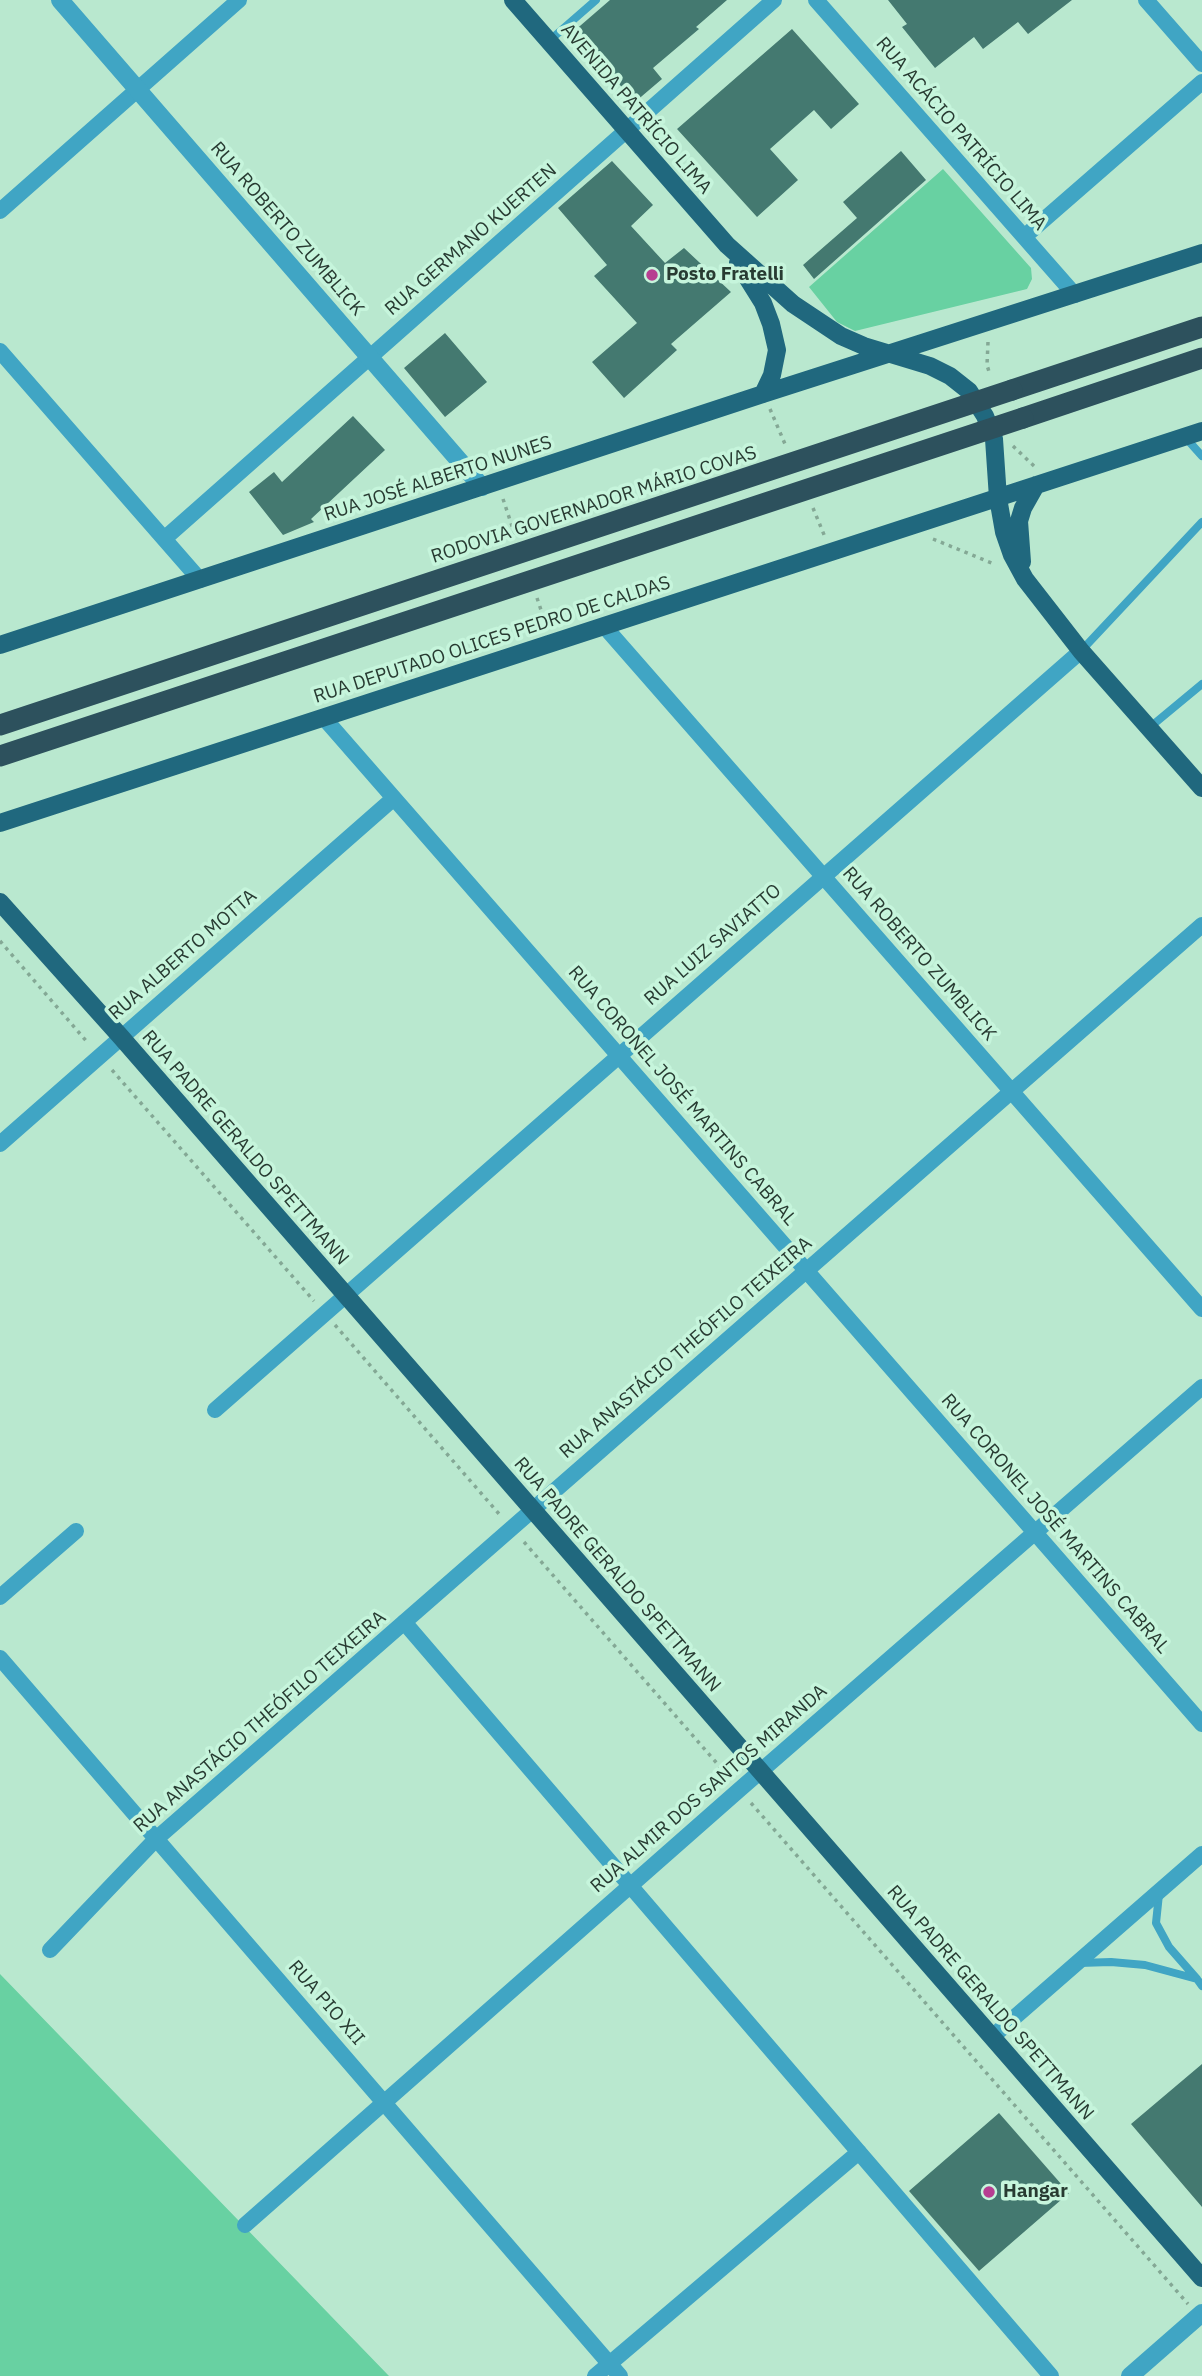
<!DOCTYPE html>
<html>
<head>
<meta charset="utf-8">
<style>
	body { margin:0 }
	canvas { display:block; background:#b9e8cf }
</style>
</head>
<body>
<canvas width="1202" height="2376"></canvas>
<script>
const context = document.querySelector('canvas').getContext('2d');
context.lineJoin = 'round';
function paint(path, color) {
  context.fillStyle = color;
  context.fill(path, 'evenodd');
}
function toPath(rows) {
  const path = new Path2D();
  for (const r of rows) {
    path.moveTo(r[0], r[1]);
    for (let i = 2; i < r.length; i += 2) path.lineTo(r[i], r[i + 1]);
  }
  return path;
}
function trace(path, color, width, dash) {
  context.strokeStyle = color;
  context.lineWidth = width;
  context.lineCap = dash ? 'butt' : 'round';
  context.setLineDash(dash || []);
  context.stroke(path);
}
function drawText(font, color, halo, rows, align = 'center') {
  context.font = font + ' "IBM Plex Sans",sans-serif';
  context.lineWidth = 7;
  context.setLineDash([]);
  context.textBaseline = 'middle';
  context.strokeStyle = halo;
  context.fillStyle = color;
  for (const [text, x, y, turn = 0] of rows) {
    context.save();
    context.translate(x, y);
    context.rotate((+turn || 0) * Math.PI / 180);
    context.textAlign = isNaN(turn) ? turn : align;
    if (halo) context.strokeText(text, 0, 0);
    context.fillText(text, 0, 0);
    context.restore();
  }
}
paint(toPath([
	[943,169,1031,268,1032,279,1027,289,855,331,837,322,809,287],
	[0,1974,389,2376,0,2376]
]), '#68d1a2');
paint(toPath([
	[610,0,727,0,696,27,699,29,653,68,662,79,635,102,573,32],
	[888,0,1072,0,1028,34,1018,22,983,49,974,37,935,68,902,27,907,24],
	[792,29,859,104,831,129,814,110,770,149,798,180,757,217,677,129],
	[901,151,926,180,814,279,803,265,857,218,843,202],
	[612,161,653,205,631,226,665,263,684,248,731,292,671,344,677,350,624,398,592,362,637,323,594,276,607,265,558,208],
	[445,333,487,382,445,417,404,368],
	[353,416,385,450,311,519,314,522,283,535,249,492,274,472,282,482],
	[1202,2064,1202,2207,1131,2124],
	[999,2113,1069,2193,979,2271,909,2191]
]), '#447970');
trace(toPath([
	[988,342,987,365,990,375],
	[770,409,785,444],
	[1013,446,1035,467],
	[503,499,515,535],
	[813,508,825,537],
	[933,539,994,564],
	[537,598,547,628],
	[0,941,88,1043],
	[112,1070,314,1301],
	[335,1325,500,1515],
	[524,1542,728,1776],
	[751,1803,1188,2304]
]), '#84a895', 3.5, [3.5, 5]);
trace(toPath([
	[549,41,596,0],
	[1185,437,1202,456],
	[1081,651,1202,522],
	[1149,728,1202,684],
	[1159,1894,1156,1923,1169,1947,1197,1979],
	[1079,1963,1111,1962,1145,1965,1197,1979,1202,1986]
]), '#40a5c4', 8);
trace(toPath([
	[816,0,1075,295],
	[1146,0,1202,64],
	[0,211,239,0],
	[1024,237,1202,82],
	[0,351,200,580],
	[164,539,774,0],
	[604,626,1202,1309],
	[324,718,1202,1724],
	[0,1144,394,798],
	[215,1410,1081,651],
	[0,1597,76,1531],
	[404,1622,1051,2376],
	[0,1658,620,2376],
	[50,1950,156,1839,1202,925],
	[992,2037,1202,1854],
	[245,2225,739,1790,1202,1387],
	[595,2376,859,2152]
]), '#40a5c4', 16);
trace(toPath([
	[60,0,482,487],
	[1130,2376,1202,2313]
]), '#40a5c4', 18);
trace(toPath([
	[513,0,727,245,793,304,841,336,864,346,930,366,950,376,969,391,985,416,994,439,998,498,1004,532,1012,555,1025,579,1081,651,1202,788],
	[738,263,763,303,771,324,777,350,772,375,763,394],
	[1022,562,1019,521,1023,508,1036,485],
	[0,645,763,394,1202,253],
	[0,823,1202,431],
	[0,902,121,1037,1202,2278]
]), '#20687e', 18);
trace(toPath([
	[1012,390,1202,327],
	[1023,418,1202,358]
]), '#2d515d', 21);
trace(toPath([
	[0,725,1012,390],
	[0,756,1023,418]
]), '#2d515d', 21);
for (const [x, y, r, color] of [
	[652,275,7,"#b73e91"],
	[989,2192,7,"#b73e91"]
]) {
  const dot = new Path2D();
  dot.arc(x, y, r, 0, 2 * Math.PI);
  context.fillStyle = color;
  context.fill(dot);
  trace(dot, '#c6f5dc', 2.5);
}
drawText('19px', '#283b32', '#c6f5dc', [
	["AVENIDA PATRÍCIO LIMA",636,109,49],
	["RUA ACÁCIO PATRÍCIO LIMA",961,134,49],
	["RUA ROBERTO ZUMBLICK",287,229,49],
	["RUA GERMANO KUERTEN",471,240,-41],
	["RUA JOSÉ ALBERTO NUNES",438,479,-18],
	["RODOVIA GOVERNADOR MÁRIO COVAS",594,505,-18],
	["RUA DEPUTADO OLICES PEDRO DE CALDAS",492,640,-18],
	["RUA LUIZ SAVIATTO",713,945,-41],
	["RUA ROBERTO ZUMBLICK",919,954,49],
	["RUA ALBERTO MOTTA",183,955,-41],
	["RUA CORONEL JOSÉ MARTINS CABRAL",682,1096,49],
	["RUA PADRE GERALDO SPETTMANN",245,1148,49],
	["RUA ANASTÁCIO THEÓFILO TEIXEIRA",686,1348,-41],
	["RUA CORONEL JOSÉ MARTINS CABRAL",1055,1524,49],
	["RUA PADRE GERALDO SPETTMANN",617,1575,49],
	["RUA ANASTÁCIO THEÓFILO TEIXEIRA",260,1722,-41],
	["RUA ALMIR DOS SANTOS MIRANDA",709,1789,-41],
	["RUA PIO XII",326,2003,49],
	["RUA PADRE GERALDO SPETTMANN",990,2003,49]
]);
drawText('bold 19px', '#283b32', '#c6f5dc', [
	["Posto Fratelli",666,275],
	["Hangar",1003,2192]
], 'left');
</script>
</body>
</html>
